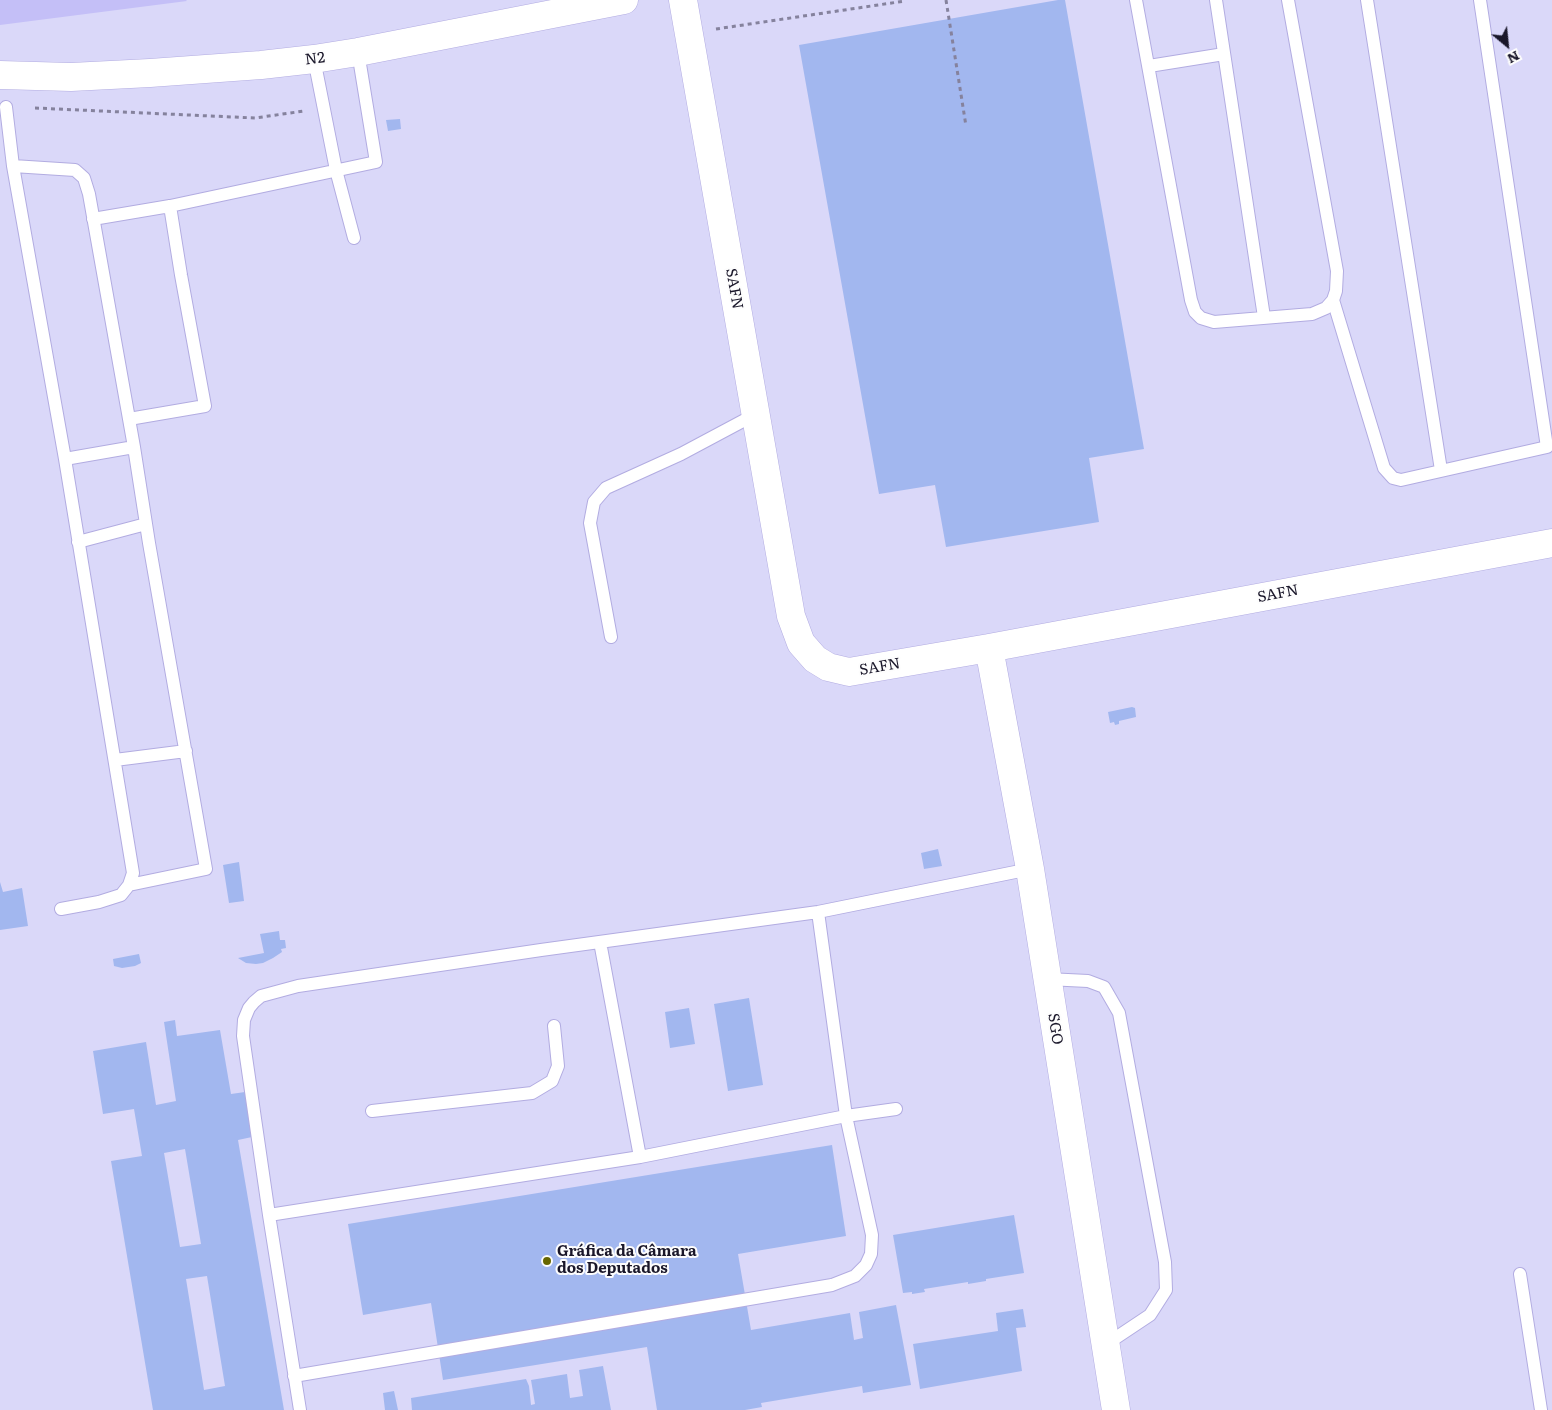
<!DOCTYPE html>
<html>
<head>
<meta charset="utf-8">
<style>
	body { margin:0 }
	#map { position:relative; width:1552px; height:1410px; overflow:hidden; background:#dad8f9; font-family:Literata,serif }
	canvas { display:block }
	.north { position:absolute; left:1482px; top:20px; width:50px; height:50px; -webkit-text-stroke:4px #fdfdfd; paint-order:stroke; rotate:152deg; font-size:14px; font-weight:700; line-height:20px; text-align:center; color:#1a172a }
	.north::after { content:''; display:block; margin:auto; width:18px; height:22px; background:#1a172a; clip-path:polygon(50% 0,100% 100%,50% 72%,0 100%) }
</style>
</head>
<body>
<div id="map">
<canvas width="1552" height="1410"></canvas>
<div class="north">N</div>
</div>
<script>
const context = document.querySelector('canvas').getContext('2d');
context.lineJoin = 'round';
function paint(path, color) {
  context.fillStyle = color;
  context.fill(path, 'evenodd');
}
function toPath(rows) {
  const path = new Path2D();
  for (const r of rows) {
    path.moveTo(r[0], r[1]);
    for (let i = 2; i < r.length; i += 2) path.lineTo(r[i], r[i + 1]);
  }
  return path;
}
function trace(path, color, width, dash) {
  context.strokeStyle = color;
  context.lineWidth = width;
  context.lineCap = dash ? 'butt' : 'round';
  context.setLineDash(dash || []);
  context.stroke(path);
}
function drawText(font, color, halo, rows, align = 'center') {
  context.font = font + ' Literata,serif';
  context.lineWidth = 4;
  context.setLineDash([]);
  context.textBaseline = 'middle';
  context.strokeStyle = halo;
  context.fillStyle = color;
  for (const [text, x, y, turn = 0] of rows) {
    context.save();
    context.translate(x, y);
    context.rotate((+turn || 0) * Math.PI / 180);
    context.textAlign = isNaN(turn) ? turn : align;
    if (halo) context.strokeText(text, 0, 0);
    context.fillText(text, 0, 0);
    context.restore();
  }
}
paint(toPath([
	[0,0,186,0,187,1,0,25]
]), '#c4bff7');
paint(toPath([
	[1058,0,1065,0,1144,449,1089,458,1099,522,946,547,935,485,879,494,799,45],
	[400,119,401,129,388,131,386,120],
	[1132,707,1135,708,1136,717,1119,721,1119,724,1115,725,1114,722,1110,723,1108,712],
	[938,849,942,866,924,869,921,853],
	[239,862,244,901,229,903,223,865],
	[0,882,3,892,22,888,28,926,0,930],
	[279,931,280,940,285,940,286,948,281,949,282,952,273,958,263,963,256,964,246,963,238,958,264,953,260,934],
	[139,954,141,963,135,966,122,968,114,966,113,959],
	[749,998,763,1085,728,1091,714,1004],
	[689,1008,695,1044,670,1048,665,1012],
	[175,1020,177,1036,220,1030,231,1094,245,1092,252,1137,238,1140,284,1410,153,1410,111,1161,142,1156,134,1109,103,1114,93,1051,146,1042,156,1105,176,1101,164,1022],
	[185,1149,201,1244,180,1247,164,1153],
	[207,1276,225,1386,204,1390,186,1279],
	[832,1145,846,1236,738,1254,751,1330,850,1313,854,1340,863,1338,859,1312,896,1305,911,1385,863,1393,862,1386,761,1403,762,1407,745,1410,657,1410,647,1347,443,1380,431,1303,363,1315,348,1224],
	[1014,1215,1024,1273,986,1279,986,1281,968,1284,968,1282,924,1289,925,1292,912,1294,912,1292,903,1293,893,1235],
	[1023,1309,1026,1327,1016,1328,1022,1371,920,1389,913,1344,998,1331,996,1313],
	[603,1366,611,1410,412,1410,411,1398,526,1379,529,1386,531,1405,535,1404,531,1380,567,1374,570,1398,583,1396,579,1370],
	[394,1391,398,1410,385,1410,383,1393]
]), '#a2b7ef');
const lane = toPath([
	[1136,0,1191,300,1195,312,1201,318,1214,322,1312,314,1326,308,1333,300,1336,291,1337,271,1288,0],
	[1216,0,1264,317],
	[1367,0,1441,470],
	[314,59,336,170,354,238],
	[1149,66,1224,54],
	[6,107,13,166,65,459,133,873,129,885,121,895,99,902,61,909],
	[13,166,75,170,84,178,89,194,134,447,149,543,206,869,129,885],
	[93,219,170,206,376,162,358,52],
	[1333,300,1384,468,1393,478,1401,480,1547,447,1480,0],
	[129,419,205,406,181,275,170,206],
	[65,459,134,447],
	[78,542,146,524],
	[611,637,590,523,594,502,606,488,681,454,756,414],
	[115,760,186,751],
	[600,942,640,1157],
	[1047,979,1088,981,1104,987,1119,1013,1165,1262,1166,1290,1150,1315,1105,1345],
	[372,1111,532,1093,552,1081,558,1066,554,1026],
	[269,1215,640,1157,846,1116,896,1109],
	[1520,1274,1541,1410],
	[294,1376,832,1285,855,1276,866,1265,871,1254,872,1235,846,1116,818,912],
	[300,1410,269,1215,243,1036,244,1020,249,1008,254,1002,261,996,298,986,541,950,818,912,1030,869]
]);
const secondary = toPath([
	[683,0,791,616,801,643,815,659,828,667,849,672,989,648,1552,543],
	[0,75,71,77,150,73,261,65,314,59,358,52,624,0],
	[989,648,1030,869,1116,1410]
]);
trace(lane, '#b2ace1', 14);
trace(secondary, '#b2ace1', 29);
trace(toPath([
	[946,0,966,126],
	[716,29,905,1],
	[35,108,255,118,304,111]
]), '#85829d', 3, [4, 4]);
trace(lane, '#fff', 12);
trace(secondary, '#fff', 28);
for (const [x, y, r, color] of [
	[547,1261,5,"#676600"]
]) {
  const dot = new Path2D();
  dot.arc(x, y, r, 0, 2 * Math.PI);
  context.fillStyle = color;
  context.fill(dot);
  trace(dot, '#fdfdfd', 2);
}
drawText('15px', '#1a172a', '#fdfdfd', [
	["N2",315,59,-7],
	["SAFN",734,289,80],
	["SAFN",1278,594,-11],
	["SAFN",880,667,-10],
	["SGO",1055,1029,81]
]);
drawText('bold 15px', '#1a172a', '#fdfdfd', [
	["Gráfica da Câmara",557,1252],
	["dos Deputados",557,1269]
], 'left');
</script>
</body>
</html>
